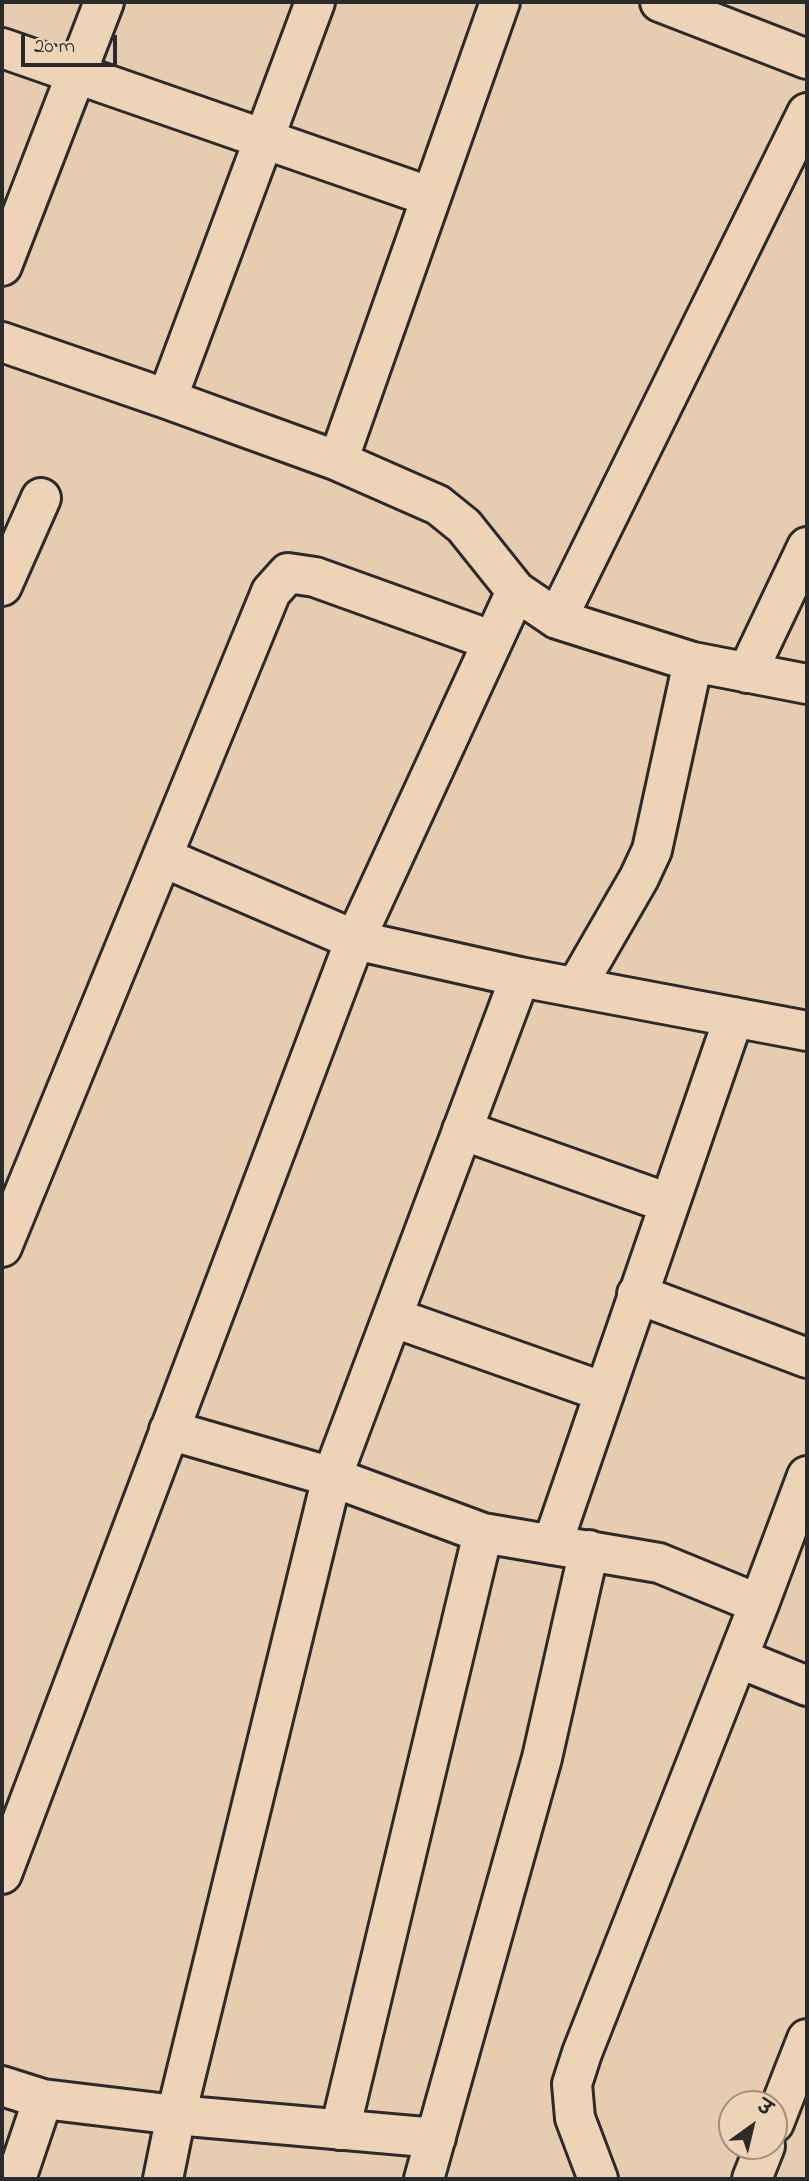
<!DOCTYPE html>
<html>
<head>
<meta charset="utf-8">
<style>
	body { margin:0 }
	#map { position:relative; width:809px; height:2181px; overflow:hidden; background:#e6cdb0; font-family:"Indie Flower","Playpen Sans Deva",sans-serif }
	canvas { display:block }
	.frame { position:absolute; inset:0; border:4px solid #2b2b2b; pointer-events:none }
	.north { position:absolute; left:718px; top:2090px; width:70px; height:70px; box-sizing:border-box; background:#eed4b6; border:2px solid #a0907e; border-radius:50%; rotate:34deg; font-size:19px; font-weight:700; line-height:28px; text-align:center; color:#2b2b2b }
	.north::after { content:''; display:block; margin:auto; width:24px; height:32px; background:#2b2b2b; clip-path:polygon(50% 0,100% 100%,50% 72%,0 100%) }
	.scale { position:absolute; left:21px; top:35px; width:96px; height:32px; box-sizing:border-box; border:4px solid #2b2b2b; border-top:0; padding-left:9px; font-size:21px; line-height:24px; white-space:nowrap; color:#2b2b2b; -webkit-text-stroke:5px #eed4b6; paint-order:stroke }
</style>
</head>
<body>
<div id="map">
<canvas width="809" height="2181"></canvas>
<div class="frame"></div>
<div class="north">उ</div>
<div class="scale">20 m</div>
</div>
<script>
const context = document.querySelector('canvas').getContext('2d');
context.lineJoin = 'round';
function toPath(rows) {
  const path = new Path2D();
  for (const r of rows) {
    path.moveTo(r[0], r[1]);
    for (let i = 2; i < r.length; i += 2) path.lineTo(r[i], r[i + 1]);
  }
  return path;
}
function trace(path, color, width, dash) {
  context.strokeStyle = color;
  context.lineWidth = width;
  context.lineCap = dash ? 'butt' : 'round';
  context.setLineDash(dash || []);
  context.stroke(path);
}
const minor = toPath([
	[660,2,807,59],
	[2,48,431,197],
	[2,266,104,2],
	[2,342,167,399,338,461,438,505,464,526,516,591,557,619,693,662,807,684],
	[167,399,315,2],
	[338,461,500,2],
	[2,586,41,498],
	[557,619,807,113],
	[747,673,807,547],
	[162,857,355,940,520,977,807,1031],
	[576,987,639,878,652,850,693,662],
	[462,1130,668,1203],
	[2,1247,271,592,288,573,315,577,493,641],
	[637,1294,807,1358],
	[392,1317,604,1392],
	[169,1430,332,1477,483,1533,659,1563,759,1604],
	[552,1545,734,1017],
	[738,1658,807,1686],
	[2,1874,355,940,516,591],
	[2,2086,43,2099,176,2115,436,2138],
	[774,2123,807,2039],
	[340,2130,483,1533],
	[16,2179,43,2099],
	[163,2179,176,2115,332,1477,520,977],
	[424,2179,542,1758,589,1550],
	[598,2179,575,2118,572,2084,582,2053,759,1604,807,1476],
	[752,2179,765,2146]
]);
trace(minor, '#2b2b2b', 44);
trace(minor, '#eed4b6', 38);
</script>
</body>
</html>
